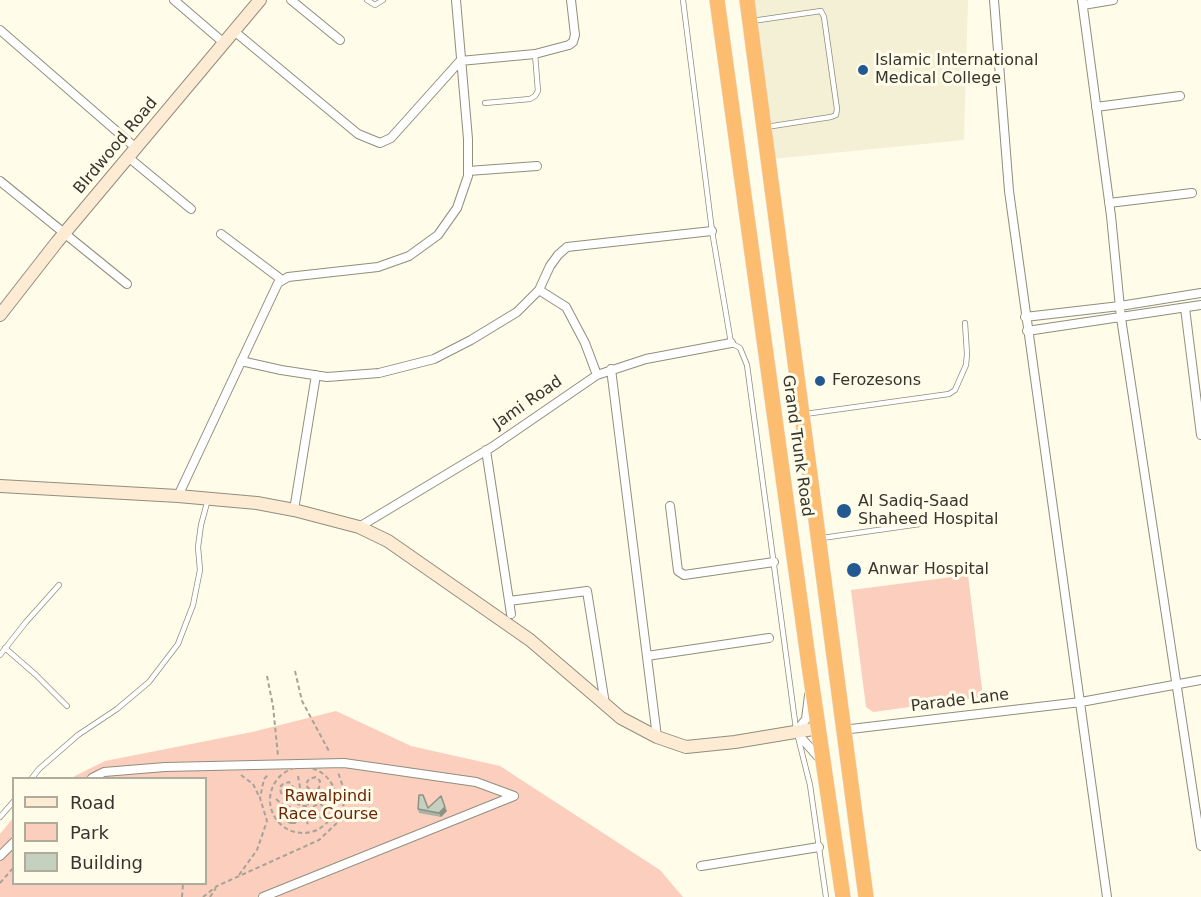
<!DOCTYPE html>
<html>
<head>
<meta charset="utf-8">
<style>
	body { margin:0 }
	#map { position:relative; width:1201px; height:897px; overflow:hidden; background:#fffce9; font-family:"DejaVu Sans",sans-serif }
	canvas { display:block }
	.legend { position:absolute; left:12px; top:777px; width:195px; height:108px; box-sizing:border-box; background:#fffce9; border:2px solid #afac9e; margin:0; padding:8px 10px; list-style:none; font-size:18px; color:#36352e }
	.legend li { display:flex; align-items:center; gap:12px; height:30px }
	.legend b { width:30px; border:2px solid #afac9e }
</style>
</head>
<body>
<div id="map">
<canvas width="1201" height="897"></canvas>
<ul class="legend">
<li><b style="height:8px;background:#feebd4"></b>Road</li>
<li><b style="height:16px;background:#fbcebe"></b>Park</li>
<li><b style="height:16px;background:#c6d0be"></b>Building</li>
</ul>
</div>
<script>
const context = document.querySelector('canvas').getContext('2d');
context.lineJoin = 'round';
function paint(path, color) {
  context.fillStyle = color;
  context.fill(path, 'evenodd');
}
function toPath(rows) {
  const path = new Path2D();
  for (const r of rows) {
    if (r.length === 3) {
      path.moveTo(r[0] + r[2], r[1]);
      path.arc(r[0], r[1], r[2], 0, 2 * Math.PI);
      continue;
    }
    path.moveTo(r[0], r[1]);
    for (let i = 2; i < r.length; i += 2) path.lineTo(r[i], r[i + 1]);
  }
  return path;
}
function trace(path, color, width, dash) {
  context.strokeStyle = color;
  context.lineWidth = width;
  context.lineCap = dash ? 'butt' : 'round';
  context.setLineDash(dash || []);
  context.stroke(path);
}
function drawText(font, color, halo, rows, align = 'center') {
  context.font = font + ' "DejaVu Sans",sans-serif';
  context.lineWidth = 6;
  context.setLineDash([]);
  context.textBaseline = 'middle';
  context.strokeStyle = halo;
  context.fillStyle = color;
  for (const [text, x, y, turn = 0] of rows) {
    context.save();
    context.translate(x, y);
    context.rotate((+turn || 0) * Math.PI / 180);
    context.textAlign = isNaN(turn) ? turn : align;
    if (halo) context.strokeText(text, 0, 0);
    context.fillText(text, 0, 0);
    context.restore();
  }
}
paint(toPath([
	[751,0,968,0,964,140,772,159]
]), '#f4f0d5');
paint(toPath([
	[968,575,983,697,873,712,866,707,851,590],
	[336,711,411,746,500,766,660,870,683,897,0,897,0,834,13,818,14,884,206,884,206,778,71,778,105,761,252,732]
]), '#fbcebe');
const lane = toPath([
	[367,0,375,5,383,0],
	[683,0,712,231,731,343,740,348,747,365,796,729],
	[752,21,821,11,824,17,837,109,836,115,831,117,766,127],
	[485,103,530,99,535,96,538,91,535,54],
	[805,414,949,394,955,390,966,365,967,354,965,323],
	[822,538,920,524],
	[5,648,36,675,67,706],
	[0,655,26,622,59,585],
	[798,737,810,785,826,897],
	[32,778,39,769,78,735,117,709,149,682,178,644,193,605,200,570,198,547,201,525,208,499],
	[0,817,14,801]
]);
const street = toPath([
	[174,0,224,43],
	[291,0,340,40],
	[994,0,1009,191,1107,897],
	[1082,0,1111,216,1121,318,1201,846],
	[1083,5,1113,0],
	[0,30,136,148],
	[234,31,358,134,380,143,391,138,460,61,535,54,569,45,573,42,575,35,571,0],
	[1096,107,1180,96],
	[128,157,191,209],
	[468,171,537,166],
	[0,181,127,284],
	[1109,203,1192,193],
	[221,234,282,280],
	[539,290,566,307,585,343,597,375],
	[1185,308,1201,435],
	[1025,317,1120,306,1201,293],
	[1027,331,1201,305],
	[241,361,281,370,327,377,379,373,434,359,471,340,517,312,539,290,550,266,558,255,567,247,712,231],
	[611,369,657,737],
	[486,450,511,614],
	[178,496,278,283,288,277,378,267,409,256,438,235,457,208,468,176,468,139,456,0],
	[670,506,678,571,684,575,774,562],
	[294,510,316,375],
	[359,527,492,447,597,375,646,359,731,343],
	[509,601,587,591,605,704],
	[647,656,769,638],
	[809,695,806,719,796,732,821,760],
	[842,730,1081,702,1201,680],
	[92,778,104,772,165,767,344,763,476,782,514,796,263,897],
	[0,856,14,842],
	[701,866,819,847]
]);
const secondary = toPath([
	[0,315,57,242,260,0],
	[0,486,178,496,257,503,294,510,359,527,388,541,530,640,621,718,657,737,686,747,735,742,819,728]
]);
const highway = toPath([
	[717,0,809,665,843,897],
	[747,0,866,897]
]);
trace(lane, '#908e7c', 6);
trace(street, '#908e7c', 10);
trace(secondary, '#908e7c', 14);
trace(highway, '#e3e3e2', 16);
trace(toPath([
	[295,671,302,701,330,753],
	[267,676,273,706,278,756],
	[303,800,33],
	[241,775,253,784,260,798],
	[298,776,301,793],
	[329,789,326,790,324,796,326,800,331,802],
	[317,790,312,790,308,788,306,784,309,779,316,777,320,781,319,788,317,790,314,791,317,804],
	[276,799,283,805,279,811],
	[307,806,301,806,298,804,296,798,299,794,305,793,310,797,308,804,307,806,304,806,308,826],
	[290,810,288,796,290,795,292,793,293,787,289,782,283,784,280,787,281,793,285,796,290,795],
	[298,814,312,811],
	[320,818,323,817,325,815,326,811,324,807,320,804,314,806,312,811,316,817,323,817],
	[292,823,295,823,297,821,298,814,294,810,290,810,285,815,285,819,290,823,295,823],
	[239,875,257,850,267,821,260,798,264,779,268,775],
	[0,883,14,867],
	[182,897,183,884],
	[203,897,217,886,319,840,339,821,346,796,338,772],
	[210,897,216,888]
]), '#a6a496', 2, [4.5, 3]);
trace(lane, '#fff', 4.5);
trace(street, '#fff', 8);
trace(secondary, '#feebd4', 12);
trace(highway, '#fcbd71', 15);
paint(toPath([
	[428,808,447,811,441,817,419,813,418,809]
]), '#aab3a3');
paint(toPath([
	[445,807,447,811,441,817,439,813]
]), '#8b9285');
const building = toPath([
	[419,795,423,795,428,808,441,796,445,807,439,813,418,809,419,795]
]);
paint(building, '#c6d0be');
trace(building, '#8b9285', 1.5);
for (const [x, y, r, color] of [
	[863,70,6,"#225991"],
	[820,381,6,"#225991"],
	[844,511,8,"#225991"],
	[854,570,8,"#225991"]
]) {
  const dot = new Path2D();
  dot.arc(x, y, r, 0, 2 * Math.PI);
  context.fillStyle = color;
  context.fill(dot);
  trace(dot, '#fffce9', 2);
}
drawText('16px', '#36352e', '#fffce9', [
	["Islamic International",875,61],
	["Medical College",875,79],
	["Ferozesons",832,381],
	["Al Sadiq-Saad",858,502],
	["Shaheed Hospital",858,520],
	["Anwar Hospital",868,570]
], 'left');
drawText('16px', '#36352e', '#fffce9', [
	["BIrdwood Road",116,146,-50],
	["Jami Road",528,403,-35],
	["Grand Trunk Road",797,446,82],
	["Parade Lane",960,701,-7]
]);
drawText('16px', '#6d2506', '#fffce9', [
	["Rawalpindi",328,797],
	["Race Course",328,815]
]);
</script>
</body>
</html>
